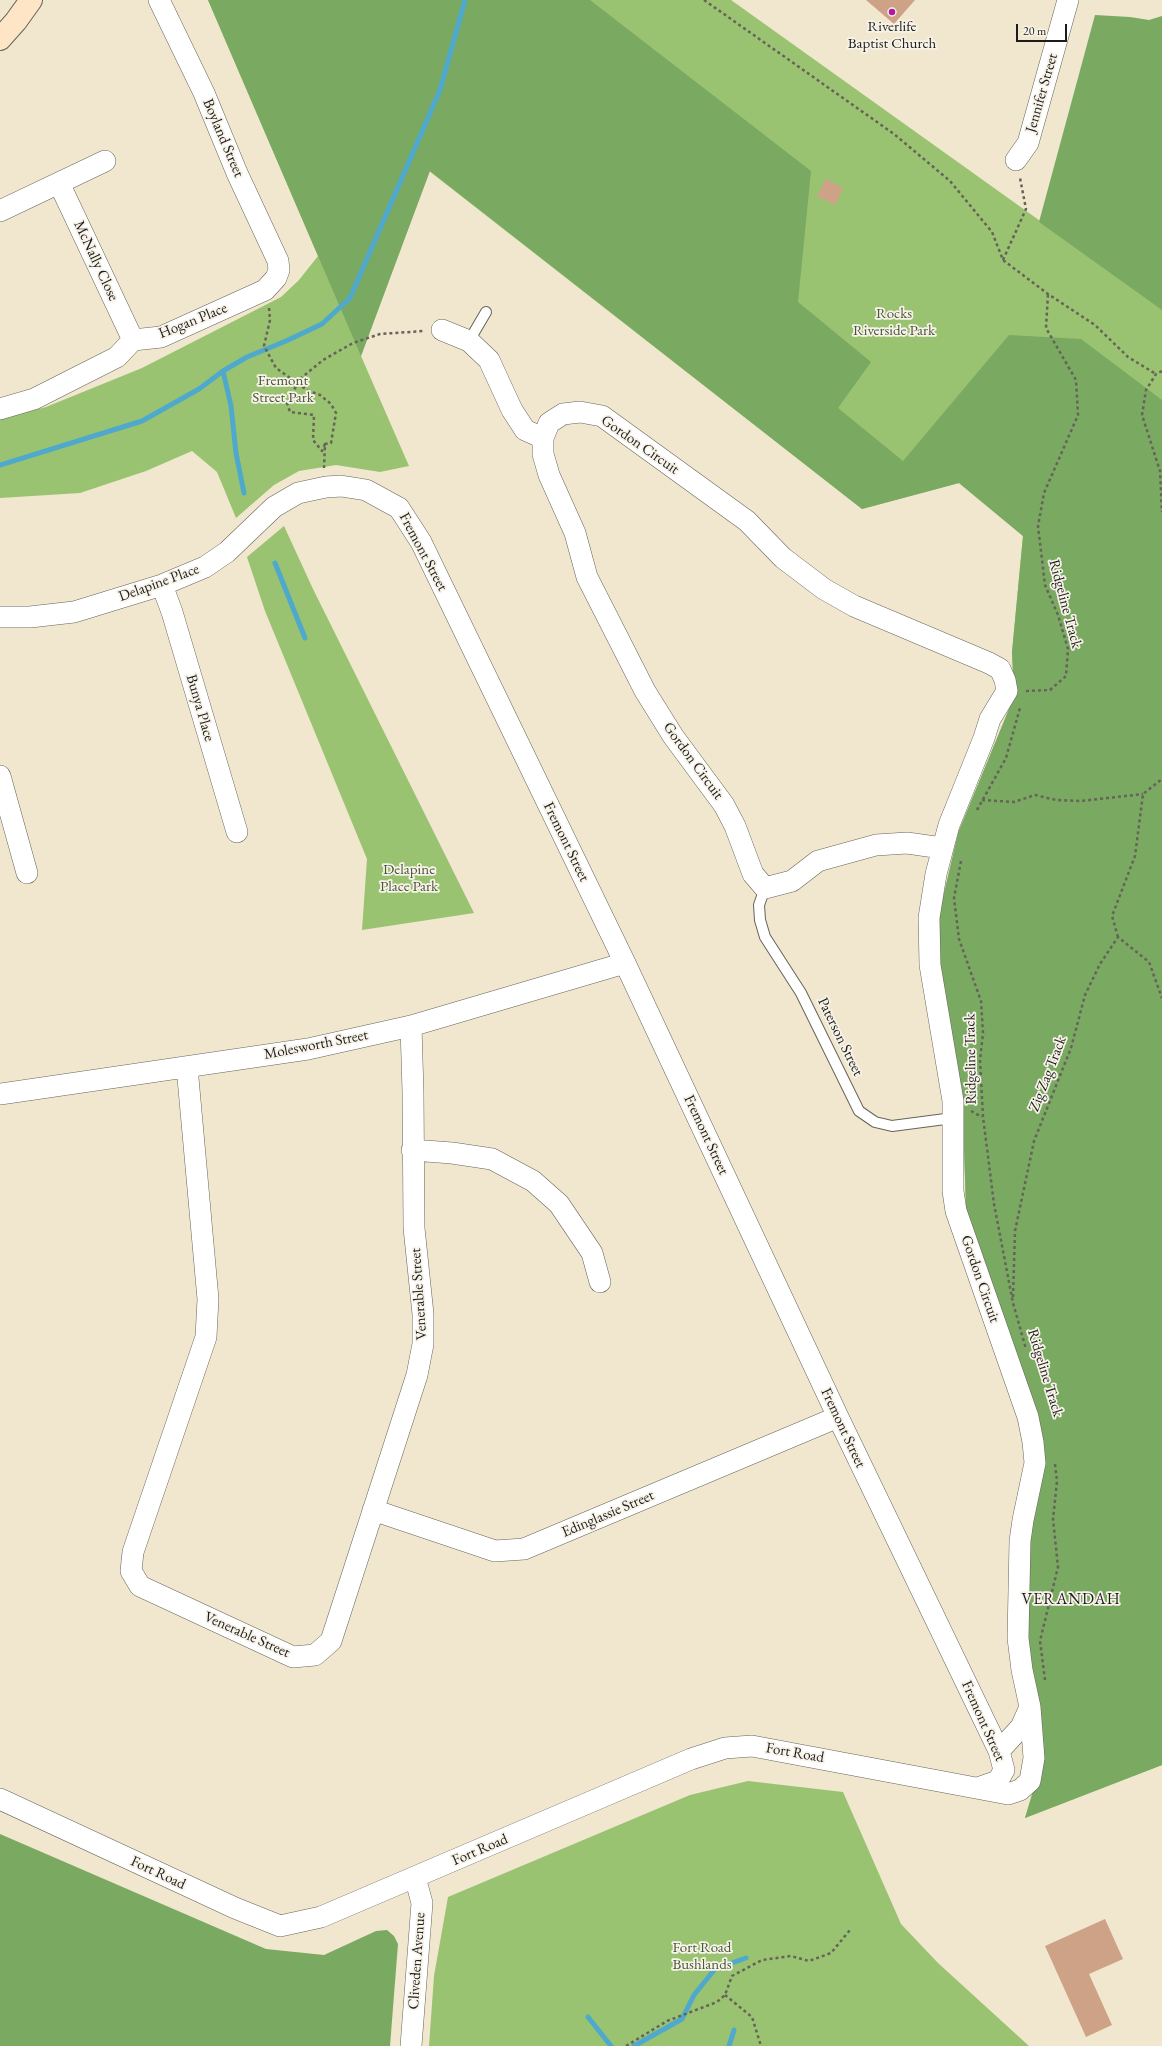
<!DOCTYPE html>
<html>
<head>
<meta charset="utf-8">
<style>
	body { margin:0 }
	#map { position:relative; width:1162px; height:2046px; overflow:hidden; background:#f0e7ce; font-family:"EB Garamond",serif }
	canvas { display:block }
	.scale { position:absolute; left:1016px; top:24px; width:51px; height:18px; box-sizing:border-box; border:2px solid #1c1c1c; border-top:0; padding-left:5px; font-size:12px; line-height:14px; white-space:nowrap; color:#1c1c1c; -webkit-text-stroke:3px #f7f3e8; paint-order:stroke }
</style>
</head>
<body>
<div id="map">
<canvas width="1162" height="2046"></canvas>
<div class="scale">20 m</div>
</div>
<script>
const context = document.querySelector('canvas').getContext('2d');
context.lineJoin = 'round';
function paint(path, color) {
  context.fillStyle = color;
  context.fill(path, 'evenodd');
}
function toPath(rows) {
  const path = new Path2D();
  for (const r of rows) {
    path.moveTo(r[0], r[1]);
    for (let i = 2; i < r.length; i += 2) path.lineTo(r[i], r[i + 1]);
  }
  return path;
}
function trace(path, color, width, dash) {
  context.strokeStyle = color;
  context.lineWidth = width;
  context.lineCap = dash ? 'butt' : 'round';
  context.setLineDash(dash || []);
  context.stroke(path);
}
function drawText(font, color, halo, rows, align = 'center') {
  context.font = font + ' "EB Garamond",serif';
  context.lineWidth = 3.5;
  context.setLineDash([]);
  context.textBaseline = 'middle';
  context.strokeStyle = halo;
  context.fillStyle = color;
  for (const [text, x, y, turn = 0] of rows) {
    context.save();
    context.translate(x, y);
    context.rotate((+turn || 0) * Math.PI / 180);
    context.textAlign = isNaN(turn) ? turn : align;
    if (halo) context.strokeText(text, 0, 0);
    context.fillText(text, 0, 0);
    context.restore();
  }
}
paint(toPath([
	[208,0,731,0,1162,308,1162,1765,1025,1818,1043,1758,1034,1415,966,1208,963,1119,958,833,1014,697,1012,652,1023,536,959,483,862,509,429,171,361,356,409,466,380,472,336,465,299,471,274,485,236,518,217,472,192,451,146,471,80,493,0,498,0,418,46,407,142,368,281,297,299,280,318,256],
	[284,526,313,589,474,913,362,930,367,859,265,611,247,557],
	[748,1781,843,1792,901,1924,938,1963,1029,2046,429,2046,434,1976,448,1897,690,1795]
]), '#99c370');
paint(toPath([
	[208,0,590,0,811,171,798,302,871,362,838,408,903,461,1009,335,1081,339,1162,400,1162,1765,1025,1818,1043,1758,1027,1641,1034,1415,966,1208,963,1119,940,966,940,910,958,833,1014,697,1012,652,1023,536,959,483,862,509,430,171,361,356],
	[1095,15,1130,17,1149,20,1162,16,1162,310,1039,222],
	[0,1834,266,1949,324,1955,376,1931,387,1930,394,1936,398,1944,390,2046,0,2046]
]), '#7aa962');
trace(toPath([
	[223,371,231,406,236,453,244,493],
	[0,465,142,421,199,389,223,371,247,357,286,341,322,324,350,298,440,90,465,0],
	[275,563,305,638],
	[588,2017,611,2046],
	[634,2046,682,2019,694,1995,715,1969,746,1958],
	[729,2046,734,2030]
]), '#4fa9cd', 5);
paint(toPath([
	[866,0,915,0,894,24],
	[826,179,843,188,835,205,817,196],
	[1105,1919,1123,1959,1089,1974,1112,2025,1086,2037,1045,1946]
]), '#cea287');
const lane = toPath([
	[469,341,486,312],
	[765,888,759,905,760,920,765,937,801,993,859,1111,875,1122,892,1126,953,1118]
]);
const street = toPath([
	[1016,160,1028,143,1068,0],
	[59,183,133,340],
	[0,211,105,161],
	[442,330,469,341,489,360,512,410,525,430,543,438],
	[0,409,34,399,117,357,133,340,161,337,265,290,276,278,279,270,278,261,237,173,204,93,159,0],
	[162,585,172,612,237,832],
	[0,617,30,617,74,612,162,585,205,567,227,552,274,507,298,493,326,487,341,486,366,490,399,508,421,542,625,963,838,1417,999,1751,1004,1770,998,1781,978,1788],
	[0,776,27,873],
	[187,1067,208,1299,206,1337,133,1552,131,1571,140,1586,293,1657,315,1655,331,1641,417,1375,423,1344,423,1314,414,1228,413,1092,411,1026],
	[0,1094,308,1049,411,1026,625,963],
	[412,1150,452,1153,492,1159,533,1181,559,1204,592,1253,600,1282],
	[373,1510,495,1551,524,1549,838,1417],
	[999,1751,1021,1727,1030,1707],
	[0,1799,235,1908,280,1926,321,1917,691,1759,725,1748,752,1746,1008,1794,1020,1790,1030,1781,1034,1758,1030,1707,1022,1670,1018,1638,1020,1541,1023,1520,1035,1463,1033,1442,1028,1417,956,1211,953,1191,953,1101,930,965,929,918,936,874,949,825,984,738,990,719,1007,691,1005,680,1000,669,989,663,854,606,824,589,783,558,747,521,602,416,580,412,563,414,549,423,543,438,543,454,549,475,575,533,587,577,645,691,673,736,724,805,735,826,753,874,765,888,792,881,818,861,876,845,907,843,942,848],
	[411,2046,422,1903,415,1877]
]);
const secondary = toPath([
	[0,39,16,21,31,0]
]);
trace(lane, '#66635a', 12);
trace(street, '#66635a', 22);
trace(secondary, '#66635a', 24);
trace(toPath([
	[704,0,894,134,950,181,992,232,1003,260,1048,294,1095,325,1128,357,1156,374],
	[1003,260,1026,209,1020,178],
	[269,308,270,320,264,346,276,368,307,390,320,395,331,404,336,413,331,443,325,444,324,468],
	[1162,371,1156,374,1146,390,1142,415,1160,471,1162,512],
	[325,444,322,451,313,440,314,415,290,412,287,403,300,379,323,360,353,343,380,334,424,331],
	[1026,691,1050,690,1066,676,1068,649,1058,615,1045,585,1038,526,1044,493,1078,415,1076,380,1046,328,1048,294],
	[982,800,1014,802,1035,795,1056,800,1081,801,1143,794],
	[977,810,1006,758,1020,708],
	[961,861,954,898,959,939,981,1001,983,1033,980,1060,983,1117,994,1204,1013,1303,1026,1349],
	[1118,937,1112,916,1135,856,1143,794,1162,779],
	[971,1111,982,1117],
	[1013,1297,1015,1231,1034,1141,1071,1048,1085,995,1100,964,1118,937,1149,962,1162,998],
	[1045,1680,1040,1641,1058,1567,1053,1519,1057,1481,1055,1464],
	[725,1995,752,2017,761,2046],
	[626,2046,667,2021,717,2002,725,1995,732,1976,762,1960,791,1956,809,1961,831,1953,850,1930]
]), '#66635a', 2.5, [3, 3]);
trace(lane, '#fff', 10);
trace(street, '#fff', 21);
trace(secondary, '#fee5c5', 22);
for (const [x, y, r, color] of [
	[892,12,4,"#b5179e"]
]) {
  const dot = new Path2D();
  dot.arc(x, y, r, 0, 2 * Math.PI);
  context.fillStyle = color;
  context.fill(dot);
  trace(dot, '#f7f3e8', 1.5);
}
drawText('15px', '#1c1c1c', '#f7f3e8', [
	["Riverlife",892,27],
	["Baptist Church",892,44]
]);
drawText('15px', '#1c1c1c', '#f7f3e8', [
	["Jennifer Street",1042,93,-74],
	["Boyland Street",223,138,67],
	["McNally Close",96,261,65],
	["Hogan Place",193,321,-22],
	["Gordon Circuit",640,445,35],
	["Fremont Street",423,552,62],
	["Delapine Place",159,583,-20],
	["Ridgeline Track",1065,604,75],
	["Bunya Place",200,708,74],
	["Gordon Circuit",693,761,54],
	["Fremont Street",566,842,64],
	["Paterson Street",840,1037,64],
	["Molesworth Street",316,1045,-11],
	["Ridgeline Track",971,1059,-91],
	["Zig Zag Track",1048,1074,-69],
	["Fremont Street",706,1135,65],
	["Gordon Circuit",980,1279,71],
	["Venerable Street",419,1294,-94],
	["Ridgeline Track",1045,1373,73],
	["Fremont Street",843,1428,65],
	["Edinglassie Street",608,1514,-23],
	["Venerable Street",247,1635,24],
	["Fremont Street",983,1721,66],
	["Fort Road",795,1753,10],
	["Fort Road",480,1850,-23],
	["Fort Road",158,1873,25],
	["Cliveden Avenue",417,1961,-86]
]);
drawText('15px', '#485639', '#f7f3e8', [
	["Rocks",894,314],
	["Riverside Park",894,331],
	["Fremont",283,381],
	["Street Park",283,398],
	["Delapine",409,870],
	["Place Park",409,887],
	["Fort Road",702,1948],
	["Bushlands",702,1965]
]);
context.letterSpacing = '1px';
drawText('16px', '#1c1c1c', '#f7f3e8', [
	["VERANDAH",1071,1600]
]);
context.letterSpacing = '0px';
</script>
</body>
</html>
